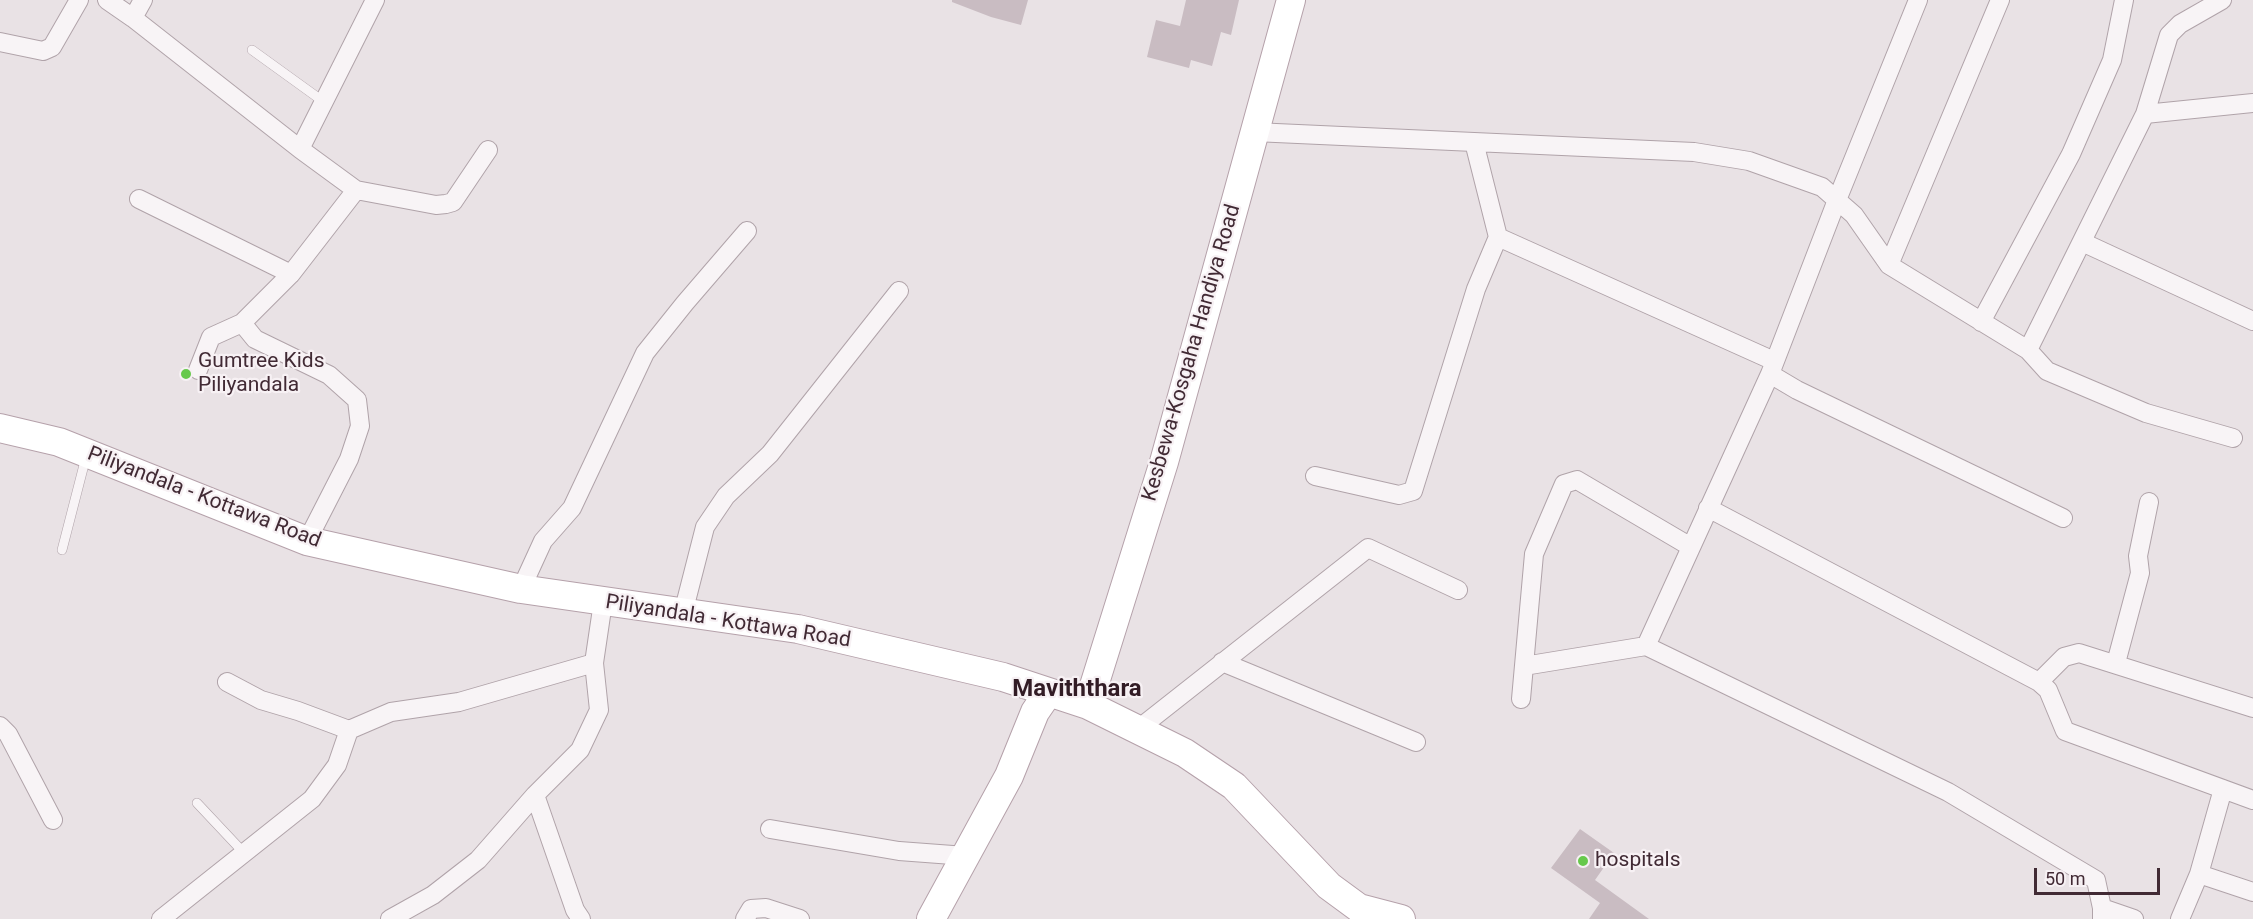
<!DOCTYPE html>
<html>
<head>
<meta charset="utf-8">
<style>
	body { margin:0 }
	#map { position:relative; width:2253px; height:919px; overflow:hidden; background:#e9e2e5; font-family:Roboto,sans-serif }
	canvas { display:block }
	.scale { position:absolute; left:2034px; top:868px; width:126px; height:27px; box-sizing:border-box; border:3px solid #412a34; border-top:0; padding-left:8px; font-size:18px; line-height:21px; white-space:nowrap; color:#412a34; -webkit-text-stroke:4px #f7f1f4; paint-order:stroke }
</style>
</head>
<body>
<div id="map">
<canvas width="2253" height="919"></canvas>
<div class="scale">50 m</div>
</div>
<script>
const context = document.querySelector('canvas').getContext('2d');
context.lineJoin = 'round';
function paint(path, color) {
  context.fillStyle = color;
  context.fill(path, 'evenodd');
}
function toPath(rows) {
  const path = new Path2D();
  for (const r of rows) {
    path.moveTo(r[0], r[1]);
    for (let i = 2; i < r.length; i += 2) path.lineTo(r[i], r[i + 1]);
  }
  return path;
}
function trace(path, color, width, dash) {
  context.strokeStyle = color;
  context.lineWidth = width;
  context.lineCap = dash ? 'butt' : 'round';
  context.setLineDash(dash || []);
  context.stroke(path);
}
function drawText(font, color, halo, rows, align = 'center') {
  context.font = font + ' Roboto,sans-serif';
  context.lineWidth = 4.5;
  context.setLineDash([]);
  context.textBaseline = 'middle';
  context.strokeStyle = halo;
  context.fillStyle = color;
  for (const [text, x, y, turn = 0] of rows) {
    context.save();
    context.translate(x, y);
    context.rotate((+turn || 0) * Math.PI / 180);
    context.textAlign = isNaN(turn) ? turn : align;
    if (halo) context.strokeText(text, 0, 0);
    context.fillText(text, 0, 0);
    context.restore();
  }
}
paint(toPath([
	[952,0,1028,0,1021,25,991,17,952,2],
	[1186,0,1239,0,1231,35,1221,32,1212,66,1191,60,1189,68,1147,57,1156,20,1180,26],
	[1580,829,1614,853,1595,880,1649,919,1589,919,1600,903,1551,868]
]), '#c9bcc2');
const lane = toPath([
	[252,50,324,102],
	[62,550,86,457],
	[197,803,244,853]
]);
const street = toPath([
	[107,0,133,18,300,149],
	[1918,0,1837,200,1770,374,1646,646,1948,792,2096,880,2102,908,2102,919],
	[133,18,143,0],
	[0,42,43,51,52,47,79,0],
	[2145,114,2253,103],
	[1254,132,1694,152,1749,161,1822,187,1854,215,1889,265,2028,350,2047,371,2146,413,2233,438],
	[1474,142,1498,237,1774,361],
	[356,190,436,205,446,204,453,202,488,150],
	[139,199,291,274],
	[2082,242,2253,321],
	[1889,265,2000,0],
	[1981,322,2071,154,2112,60,2124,0],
	[2028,350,2145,114,2169,35,2180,24,2222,0],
	[198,370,211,337,242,323],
	[1770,374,1797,390,2063,518],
	[1315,476,1399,495,1413,491,1476,289,1498,237],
	[1708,508,2039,682,2048,690,2065,731,2253,800],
	[307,541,349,459,360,426,357,400,329,375,255,339,242,323,291,274,356,190,300,149,375,0],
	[521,589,543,541,572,508,645,353,685,303,747,231],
	[683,613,705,527,726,496,770,454,899,291],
	[1222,662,1416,742],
	[2116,663,2140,573,2138,556,2149,502],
	[1524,666,1646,646],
	[227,682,261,700,298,711,349,730,391,712,459,702,594,663],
	[2039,682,2064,657,2079,653,2253,708],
	[1521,699,1534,554,1564,484,1577,480,1691,547],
	[0,726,8,734,53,820],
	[1137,730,1368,548,1458,590],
	[535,795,575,910,581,919],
	[770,829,899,851,966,856],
	[2199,874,2223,789],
	[2102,908,2134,919],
	[161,919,312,799,337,765,349,730],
	[390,919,433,895,478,860,535,795,580,750,599,710,594,663,603,602],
	[745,919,751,909,766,908,800,919],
	[2180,919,2199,874,2253,892]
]);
const primary = toPath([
	[0,428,59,442,307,541,521,589,798,629,1003,677,1088,705,1185,753,1234,786,1329,886,1359,908,1401,919],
	[1088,705,1164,462,1291,0],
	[931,919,1009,776,1035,712,1048,693]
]);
trace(lane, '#b0a3a9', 10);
trace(street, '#b0a3a9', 20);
trace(primary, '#b5a1aa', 30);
trace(lane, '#f8f4f6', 9);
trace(street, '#f8f4f6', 18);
trace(primary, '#fff', 28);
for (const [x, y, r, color] of [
	[186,374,6,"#67c94c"],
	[1583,861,6,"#67c94c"]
]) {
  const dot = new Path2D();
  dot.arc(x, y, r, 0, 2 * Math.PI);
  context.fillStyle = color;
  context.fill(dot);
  trace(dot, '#f7f1f4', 2);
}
drawText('21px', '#412a34', '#f7f1f4', [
	["Kesbewa-Kosgaha Handiya Road",1192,353,-74],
	["Piliyandala - Kottawa Road",204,498,21],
	["Piliyandala - Kottawa Road",728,622,9]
]);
drawText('21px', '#412a34', '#f7f1f4', [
	["Gumtree Kids",198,362],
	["Piliyandala",198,386],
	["hospitals",1595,861]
], 'left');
drawText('bold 24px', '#321c25', '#f7f1f4', [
	["Maviththara",1077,690]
]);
</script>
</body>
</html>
